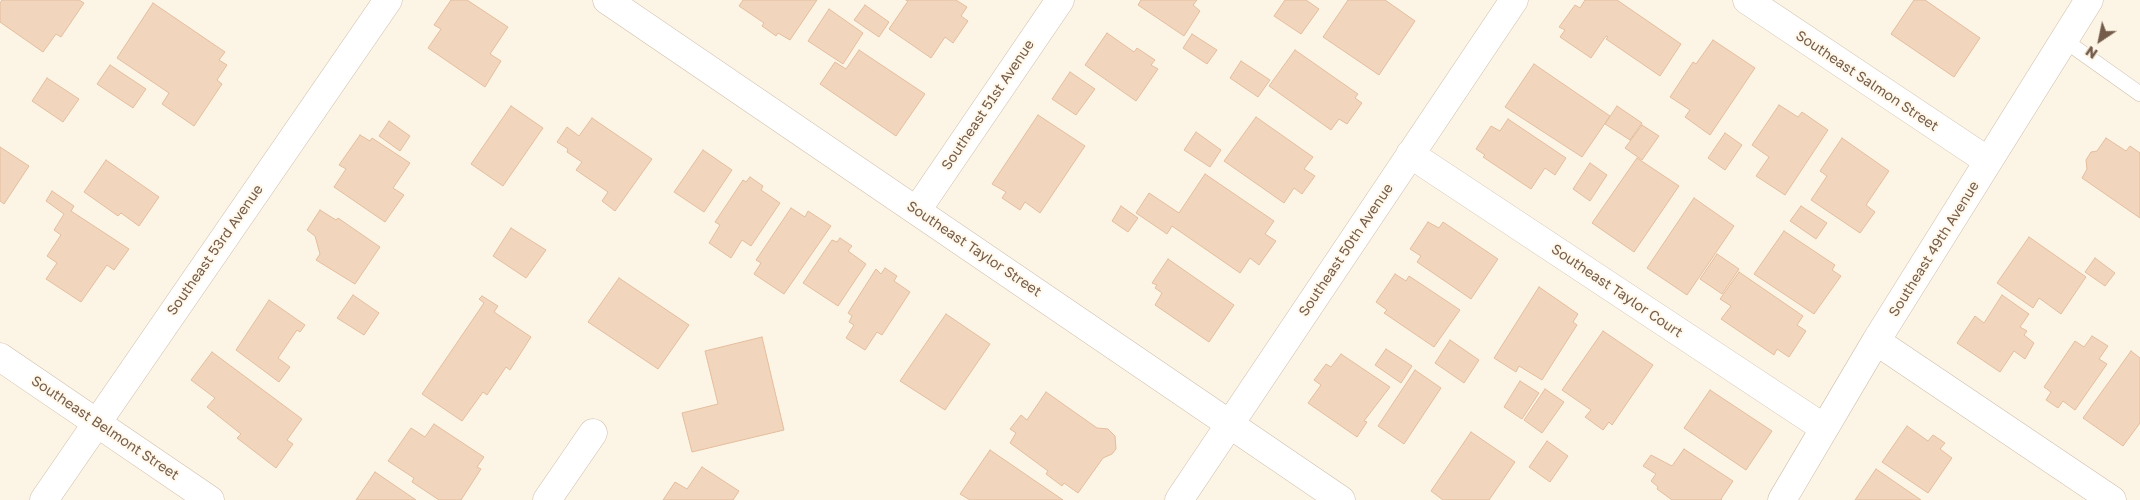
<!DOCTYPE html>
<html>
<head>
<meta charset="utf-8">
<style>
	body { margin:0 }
	#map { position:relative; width:2140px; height:500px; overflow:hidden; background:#fcf5e5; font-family:"Golos Text",sans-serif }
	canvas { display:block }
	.north { position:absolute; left:2075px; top:15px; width:50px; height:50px; -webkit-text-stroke:4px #fff8eb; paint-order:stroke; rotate:214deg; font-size:14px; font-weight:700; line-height:20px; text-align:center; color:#755c4a }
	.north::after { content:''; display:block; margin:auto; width:18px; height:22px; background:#755c4a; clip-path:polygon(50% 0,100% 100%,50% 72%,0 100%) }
</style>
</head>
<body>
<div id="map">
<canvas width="2140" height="500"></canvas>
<div class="north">N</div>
</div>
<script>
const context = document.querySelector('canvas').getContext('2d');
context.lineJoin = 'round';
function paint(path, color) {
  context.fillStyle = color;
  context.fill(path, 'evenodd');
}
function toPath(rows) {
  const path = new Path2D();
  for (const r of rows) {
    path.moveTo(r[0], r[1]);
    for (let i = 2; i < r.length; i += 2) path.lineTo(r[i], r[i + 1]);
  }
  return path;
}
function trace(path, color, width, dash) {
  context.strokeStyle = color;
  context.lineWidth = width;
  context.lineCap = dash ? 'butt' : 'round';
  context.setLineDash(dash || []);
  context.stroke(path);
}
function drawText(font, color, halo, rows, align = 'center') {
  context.font = font + ' "Golos Text",sans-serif';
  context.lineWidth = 4;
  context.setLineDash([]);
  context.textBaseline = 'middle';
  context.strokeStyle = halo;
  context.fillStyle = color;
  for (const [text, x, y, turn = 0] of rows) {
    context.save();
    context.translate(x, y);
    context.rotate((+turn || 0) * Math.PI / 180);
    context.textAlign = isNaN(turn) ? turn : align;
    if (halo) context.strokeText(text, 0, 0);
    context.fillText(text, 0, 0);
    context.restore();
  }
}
const building = toPath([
	[2,0,79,0,84,3,61,37,56,34,43,52,0,22,0,3,2,0],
	[451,0,467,0,508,27,490,54,501,61,485,87,428,48,441,29,434,25,451,0],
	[743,0,817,0,790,40,778,33,776,36,762,26,764,23,739,6,743,0],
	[906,0,956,0,967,7,961,16,968,21,953,43,945,37,931,58,889,29,908,1,906,0],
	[1141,0,1197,0,1193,5,1200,11,1184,36,1138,5,1141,0],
	[1285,0,1306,0,1319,9,1301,34,1274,16,1285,0],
	[1348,0,1385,0,1415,21,1379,75,1323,37,1348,0],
	[1585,0,1617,0,1681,44,1660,76,1606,39,1608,37,1606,36,1591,58,1560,37,1565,30,1559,27,1575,5,1580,8,1585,0],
	[1914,0,1925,0,1980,38,1954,77,1891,34,1914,0],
	[153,3,225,52,219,60,227,65,217,80,222,84,194,126,162,104,169,93,117,58,153,3],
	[865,5,889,22,879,37,854,20,865,5],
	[829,9,863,33,843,64,808,41,829,9],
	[1107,33,1134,52,1137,48,1155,60,1151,65,1158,69,1136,101,1085,65,1107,33],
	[1192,34,1217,50,1207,64,1183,48,1192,34],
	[1713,40,1755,68,1710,135,1685,117,1690,110,1670,97,1693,62,1696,64,1713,40],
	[859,50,925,94,896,136,820,84,835,62,846,69,859,50],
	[1295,50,1358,94,1355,98,1362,103,1347,124,1339,119,1331,130,1269,86,1295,50],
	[1241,61,1270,80,1258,97,1230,78,1241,61],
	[1534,64,1610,116,1582,157,1505,107,1534,64],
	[110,65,146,89,133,108,97,84,110,65],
	[1070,72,1095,89,1076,115,1052,99,1070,72],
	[47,78,79,99,63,122,32,101,47,78],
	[1779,105,1798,117,1802,112,1828,130,1785,195,1756,176,1769,157,1752,145,1779,105],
	[511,106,543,128,503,186,471,164,511,106],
	[1617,106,1642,123,1630,140,1605,124,1617,106],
	[1038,115,1085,146,1040,213,1025,202,1020,210,1002,198,1006,192,992,184,1038,115],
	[1256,117,1313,157,1304,169,1315,176,1302,194,1294,188,1284,203,1224,161,1256,117],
	[592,118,652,159,615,211,602,201,608,192,576,170,582,162,567,152,568,149,557,142,567,127,579,136,592,118],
	[1508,119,1566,158,1555,175,1545,168,1531,189,1483,157,1485,155,1476,149,1491,126,1500,131,1508,119],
	[389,121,410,136,400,151,379,136,389,121],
	[1642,125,1659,136,1642,160,1625,148,1642,125],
	[1196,132,1221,150,1210,167,1184,150,1196,132],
	[1725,133,1742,145,1725,170,1708,158,1725,133],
	[360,135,370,141,372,138,410,163,393,188,404,195,385,222,334,187,346,169,339,165,360,135],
	[1842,138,1889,171,1866,205,1875,212,1860,233,1811,200,1827,176,1820,171,1842,138],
	[2106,138,2126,151,2130,146,2140,153,2140,218,2082,178,2087,169,2086,160,2091,152,2097,151,2106,138],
	[0,147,29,166,4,204,0,201,0,147],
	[703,150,732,170,704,212,674,192,703,150],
	[1637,158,1679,186,1634,252,1592,223,1637,158],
	[106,160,159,197,139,226,121,213,118,216,84,192,106,160],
	[1590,163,1607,175,1590,201,1573,189,1590,163],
	[1205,174,1274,221,1265,234,1276,241,1259,265,1250,258,1240,273,1172,226,1167,234,1136,213,1149,193,1179,213,1205,174],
	[750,177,763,186,761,190,780,203,751,246,742,240,731,258,709,243,720,225,715,222,743,180,746,182,750,177],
	[52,191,74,206,71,211,129,249,114,270,107,265,81,302,46,279,57,263,47,256,61,235,54,230,64,214,46,201,52,191],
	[1694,198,1734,226,1687,295,1647,268,1694,198],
	[1121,206,1138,218,1128,232,1112,221,1121,206],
	[1801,206,1827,223,1816,239,1790,221,1801,206],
	[791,208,805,217,808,211,831,226,784,294,754,274,761,263,756,260,791,208],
	[320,210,336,220,338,218,380,247,355,284,316,260,320,254,315,236,307,230,320,210],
	[1428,222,1439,228,1443,222,1498,259,1471,299,1417,262,1421,256,1410,249,1428,222],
	[511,228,546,250,526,278,493,256,511,228],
	[1784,231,1835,265,1832,270,1841,276,1814,314,1754,274,1784,231],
	[2029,237,2086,277,2061,314,2039,298,2033,308,1997,283,2029,237],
	[840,238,852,246,848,251,866,264,838,306,803,283,832,240,837,242,840,238],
	[1717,254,1739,269,1722,294,1700,279,1717,254],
	[2095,258,2115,273,2105,286,2085,272,2095,258],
	[1168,259,1234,305,1209,342,1155,305,1162,293,1155,288,1157,285,1152,283,1168,259],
	[885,268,897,276,894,281,910,292,882,335,877,332,865,350,846,338,854,325,849,322,852,316,848,313,876,269,881,274,885,268],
	[1739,272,1803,316,1797,325,1806,331,1789,357,1777,349,1774,355,1721,319,1731,306,1720,299,1739,272],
	[1395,274,1406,281,1409,276,1460,310,1434,347,1384,313,1387,310,1376,302,1395,274],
	[619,278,689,325,658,369,588,322,619,278],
	[1539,287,1578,314,1573,322,1577,325,1542,380,1519,366,1516,372,1494,358,1539,287],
	[353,295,379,313,364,335,337,318,353,295],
	[2002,295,2029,314,2020,327,2027,331,2024,335,2034,343,2025,359,2014,351,2000,372,1957,343,1975,316,1984,323,2002,295],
	[482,296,498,306,494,312,531,337,510,370,506,367,487,395,483,392,462,421,422,394,484,303,479,299,482,296],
	[269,300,305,325,300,332,297,330,278,358,290,367,279,382,236,350,269,300],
	[946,314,990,344,945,410,900,381,946,314],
	[1603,331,1653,365,1612,425,1609,422,1603,430,1585,417,1591,410,1562,390,1603,331],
	[2092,336,2108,346,2099,359,2107,364,2075,410,2063,401,2058,408,2046,400,2051,392,2044,387,2075,341,2084,347,2092,336],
	[762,337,784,430,692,452,682,413,718,404,705,351,762,337],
	[1450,340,1479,360,1464,383,1435,363,1450,340],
	[1386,349,1412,366,1401,383,1375,365,1386,349],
	[2131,351,2140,358,2140,423,2123,446,2083,418,2131,351],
	[212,352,302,419,287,440,293,444,276,468,237,438,241,434,207,407,215,398,191,380,212,352],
	[1341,354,1390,387,1364,421,1367,422,1357,437,1308,403,1321,385,1314,380,1326,364,1331,367,1341,354],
	[1415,370,1441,388,1404,444,1378,426,1415,370],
	[1520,381,1539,393,1522,419,1504,407,1520,381],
	[1545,389,1564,402,1542,433,1524,420,1545,389],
	[1710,390,1772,431,1746,470,1684,428,1710,390],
	[1046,392,1097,428,1108,429,1115,436,1116,449,1112,454,1103,458,1078,493,1064,483,1062,486,1046,474,1048,471,1010,443,1016,433,1010,429,1021,415,1027,420,1046,392],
	[434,424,484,457,477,467,481,469,461,500,439,500,412,482,414,478,388,461,411,428,425,437,434,424],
	[1907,426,1928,441,1933,435,1945,443,1940,449,1952,458,1928,493,1882,462,1907,426],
	[1471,432,1515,462,1489,500,1443,500,1431,491,1471,432],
	[1547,441,1568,456,1550,482,1529,467,1547,441],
	[1684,449,1733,481,1721,499,1722,500,1672,500,1657,489,1658,487,1651,481,1656,474,1643,466,1651,455,1672,466,1684,449],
	[990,450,1063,500,970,500,960,494,990,450],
	[702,467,739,491,733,500,663,500,675,482,687,489,702,467],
	[1876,469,1921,500,1855,500,1876,469],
	[375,472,416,500,356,500,375,472]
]);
paint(building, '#f1d5bd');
trace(building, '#e4bd9d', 1);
const lane = toPath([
	[2064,40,2140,94]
]);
const street = toPath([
	[607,0,1341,500],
	[1747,0,1988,161],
	[1410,154,1824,428],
	[917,210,1060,0],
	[1876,341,2112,500],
	[44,500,388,0],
	[547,500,593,433],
	[1179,500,1514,0],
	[1782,500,1876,341,2089,0]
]);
const secondary = toPath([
	[0,357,210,500]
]);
trace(lane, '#cebdab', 16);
trace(street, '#cebdab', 29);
trace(secondary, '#d1bda9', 29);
trace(lane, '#fff', 15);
trace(street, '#fff', 28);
trace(secondary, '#fff', 28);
drawText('14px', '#755c4a', '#fff8eb', [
	["Southeast Salmon Street",1867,81,34],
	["Southeast 51st Avenue",988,105,-56],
	["Southeast Taylor Street",974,249,34],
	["Southeast 49th Avenue",1934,249,-58],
	["Southeast 53rd Avenue",215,250,-55],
	["Southeast 50th Avenue",1346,250,-56],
	["Southeast Taylor Court",1617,291,34],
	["Southeast Belmont Street",105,428,34]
]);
</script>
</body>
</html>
